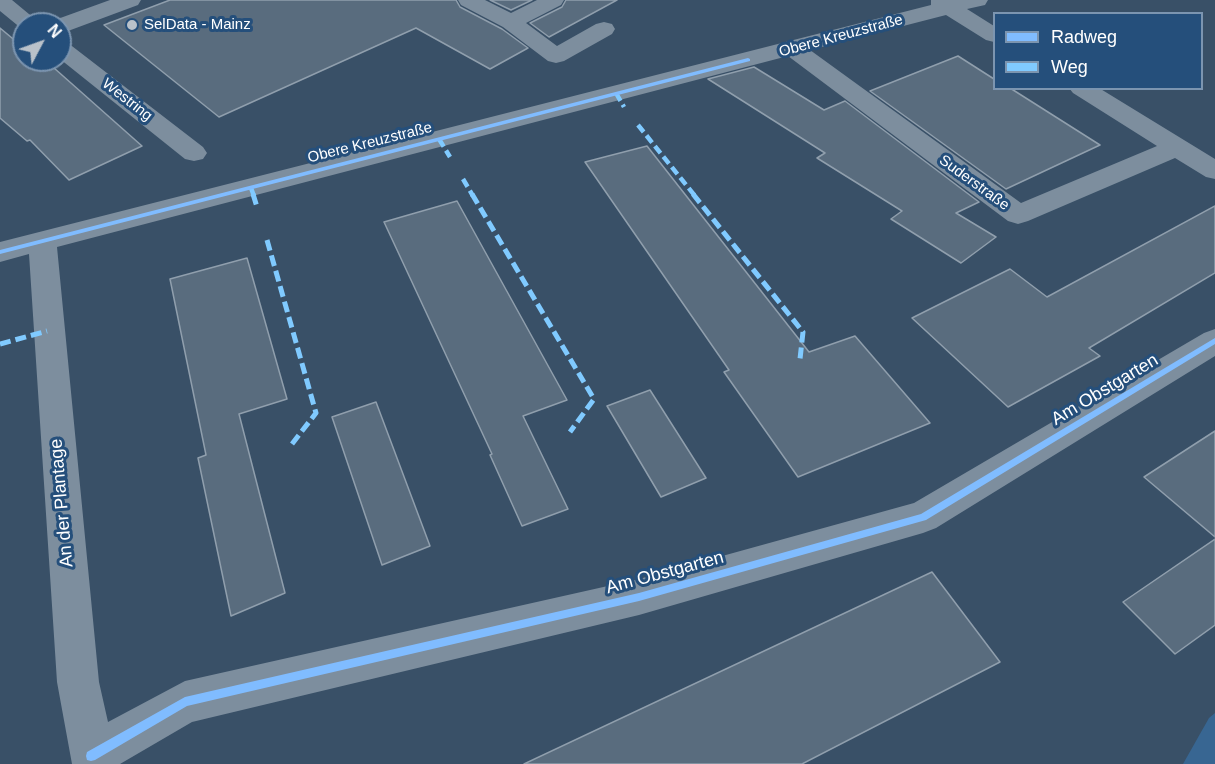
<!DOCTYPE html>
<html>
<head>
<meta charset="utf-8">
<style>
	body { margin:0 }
	#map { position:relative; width:1215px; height:764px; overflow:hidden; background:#395067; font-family:Arial,sans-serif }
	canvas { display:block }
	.legend { position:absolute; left:993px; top:12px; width:210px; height:78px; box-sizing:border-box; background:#254f7b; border:2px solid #7c95b0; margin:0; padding:8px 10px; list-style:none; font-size:18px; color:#fff }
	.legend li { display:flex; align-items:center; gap:12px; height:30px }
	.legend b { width:30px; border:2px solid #7c95b0 }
	.north { position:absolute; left:12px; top:12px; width:60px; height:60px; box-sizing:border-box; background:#254f7b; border:2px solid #7c95b0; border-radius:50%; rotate:49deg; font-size:16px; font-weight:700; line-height:24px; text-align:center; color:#fff }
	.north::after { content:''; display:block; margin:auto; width:21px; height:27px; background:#bac2ca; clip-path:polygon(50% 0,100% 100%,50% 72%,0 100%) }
</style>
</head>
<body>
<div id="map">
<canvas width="1215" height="764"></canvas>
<ul class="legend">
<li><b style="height:8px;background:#80bcff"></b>Radweg</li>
<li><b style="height:8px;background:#80caff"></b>Weg</li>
</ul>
<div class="north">N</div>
</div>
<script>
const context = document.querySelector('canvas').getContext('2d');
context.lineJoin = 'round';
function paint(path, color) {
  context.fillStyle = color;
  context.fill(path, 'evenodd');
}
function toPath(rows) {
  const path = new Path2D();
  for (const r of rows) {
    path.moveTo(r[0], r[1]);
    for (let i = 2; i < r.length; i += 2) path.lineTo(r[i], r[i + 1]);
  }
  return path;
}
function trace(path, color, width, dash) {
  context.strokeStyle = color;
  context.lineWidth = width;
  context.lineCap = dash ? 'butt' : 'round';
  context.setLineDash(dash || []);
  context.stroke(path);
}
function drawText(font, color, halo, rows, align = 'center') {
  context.font = font + ' Arial,sans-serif';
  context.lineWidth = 6;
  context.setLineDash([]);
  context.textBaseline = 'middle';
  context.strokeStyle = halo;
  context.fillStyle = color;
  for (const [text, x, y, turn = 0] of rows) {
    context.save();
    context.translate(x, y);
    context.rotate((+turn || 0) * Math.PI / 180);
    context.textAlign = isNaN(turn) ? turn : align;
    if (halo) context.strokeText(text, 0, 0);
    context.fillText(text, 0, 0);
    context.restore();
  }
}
paint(toPath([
	[1215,713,1215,764,1183,764,1209,718]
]), '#386692');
const building = toPath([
	[170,0,456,0,460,7,502,29,528,48,490,69,416,28,219,117,104,25,170,0],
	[490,0,532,0,511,10,490,0],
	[566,0,617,0,549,37,530,23,562,7,566,0],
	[0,28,24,48,24,60,45,60,142,146,69,180,30,140,27,141,0,118,0,28],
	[958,56,994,79,994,88,1010,88,1100,145,1006,189,870,91,958,56],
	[754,67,824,110,845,101,979,202,956,213,996,237,961,263,891,219,902,211,817,158,825,153,708,79,754,67],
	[647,146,809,352,855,336,930,423,798,477,724,372,729,370,585,162,647,146],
	[457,201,567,400,523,416,568,509,522,526,490,455,492,454,384,222,457,201],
	[1215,206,1215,273,1089,348,1100,356,1008,407,912,318,1010,269,1047,297,1215,206],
	[247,258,287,399,239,414,285,593,231,616,198,458,206,455,170,279,247,258],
	[650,390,706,478,661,497,607,406,650,390],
	[376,402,430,546,382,565,332,417,376,402],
	[1215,431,1215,537,1144,477,1215,431],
	[1215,539,1215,625,1175,654,1123,602,1215,539],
	[932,572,1000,662,802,764,524,764,932,572]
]);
paint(building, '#596c7e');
trace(building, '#909fad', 1.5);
paint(toPath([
	[0,0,12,0,41,24,24,24,24,29,22,29,0,11,0,0],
	[110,0,141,0,138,5,68,31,60,33,60,24,50,24,52,21,110,0],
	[458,0,485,0,511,13,537,0,564,0,561,5,526,23,557,46,596,24,604,22,612,24,615,29,612,34,564,61,556,63,548,61,503,27,461,5,458,0],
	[931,0,988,0,985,5,967,9,994,26,994,42,986,40,946,15,810,50,1021,203,1157,146,1073,93,1069,88,1099,88,1215,159,1215,179,1206,177,1175,158,1028,221,1018,224,1008,221,788,56,57,247,99,682,108,722,185,681,639,579,914,503,1204,333,1215,329,1215,356,936,528,923,533,639,615,192,722,120,764,72,764,57,682,29,254,0,262,0,242,931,5,931,0],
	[60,41,68,43,203,147,207,153,203,159,194,161,185,159,60,59,60,41]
]), '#7d8e9e');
trace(toPath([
	[616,93,624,107],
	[638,125,695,196],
	[439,139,450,157],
	[463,179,473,196],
	[251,188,254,196]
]), '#80caff', 4.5, [9, 4.5]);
trace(toPath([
	[253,194,257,207],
	[472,194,594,399,570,432],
	[693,194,803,332,800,359],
	[267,240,316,413,292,444],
	[0,344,47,331]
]), '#80caff', 5, [11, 5]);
paint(toPath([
	[748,58,750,59,750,61,0,254,0,250,748,58],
	[1215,338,1215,344,926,520,639,601,187,706,95,760,91,761,87,760,86,756,87,752,185,697,639,593,921,514,1215,338]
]), '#80bcff');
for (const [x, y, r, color] of [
	[132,25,6,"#bac2ca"]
]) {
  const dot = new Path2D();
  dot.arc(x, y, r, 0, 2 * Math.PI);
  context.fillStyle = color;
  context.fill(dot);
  trace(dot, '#254f7b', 2);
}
drawText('15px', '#fff', '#254f7b', [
	["SelData - Mainz",144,25]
], 'left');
drawText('15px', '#fff', '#254f7b', [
	["Obere Kreuzstraße",841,36,-15],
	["Westring",127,100,38],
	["Obere Kreuzstraße",370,143,-14],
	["Suderstraße",974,183,36]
]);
drawText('18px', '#fff', '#254f7b', [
	["Am Obstgarten",1105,390,-31],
	["An der Plantage",62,503,-95],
	["Am Obstgarten",665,573,-15]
]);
</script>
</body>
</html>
